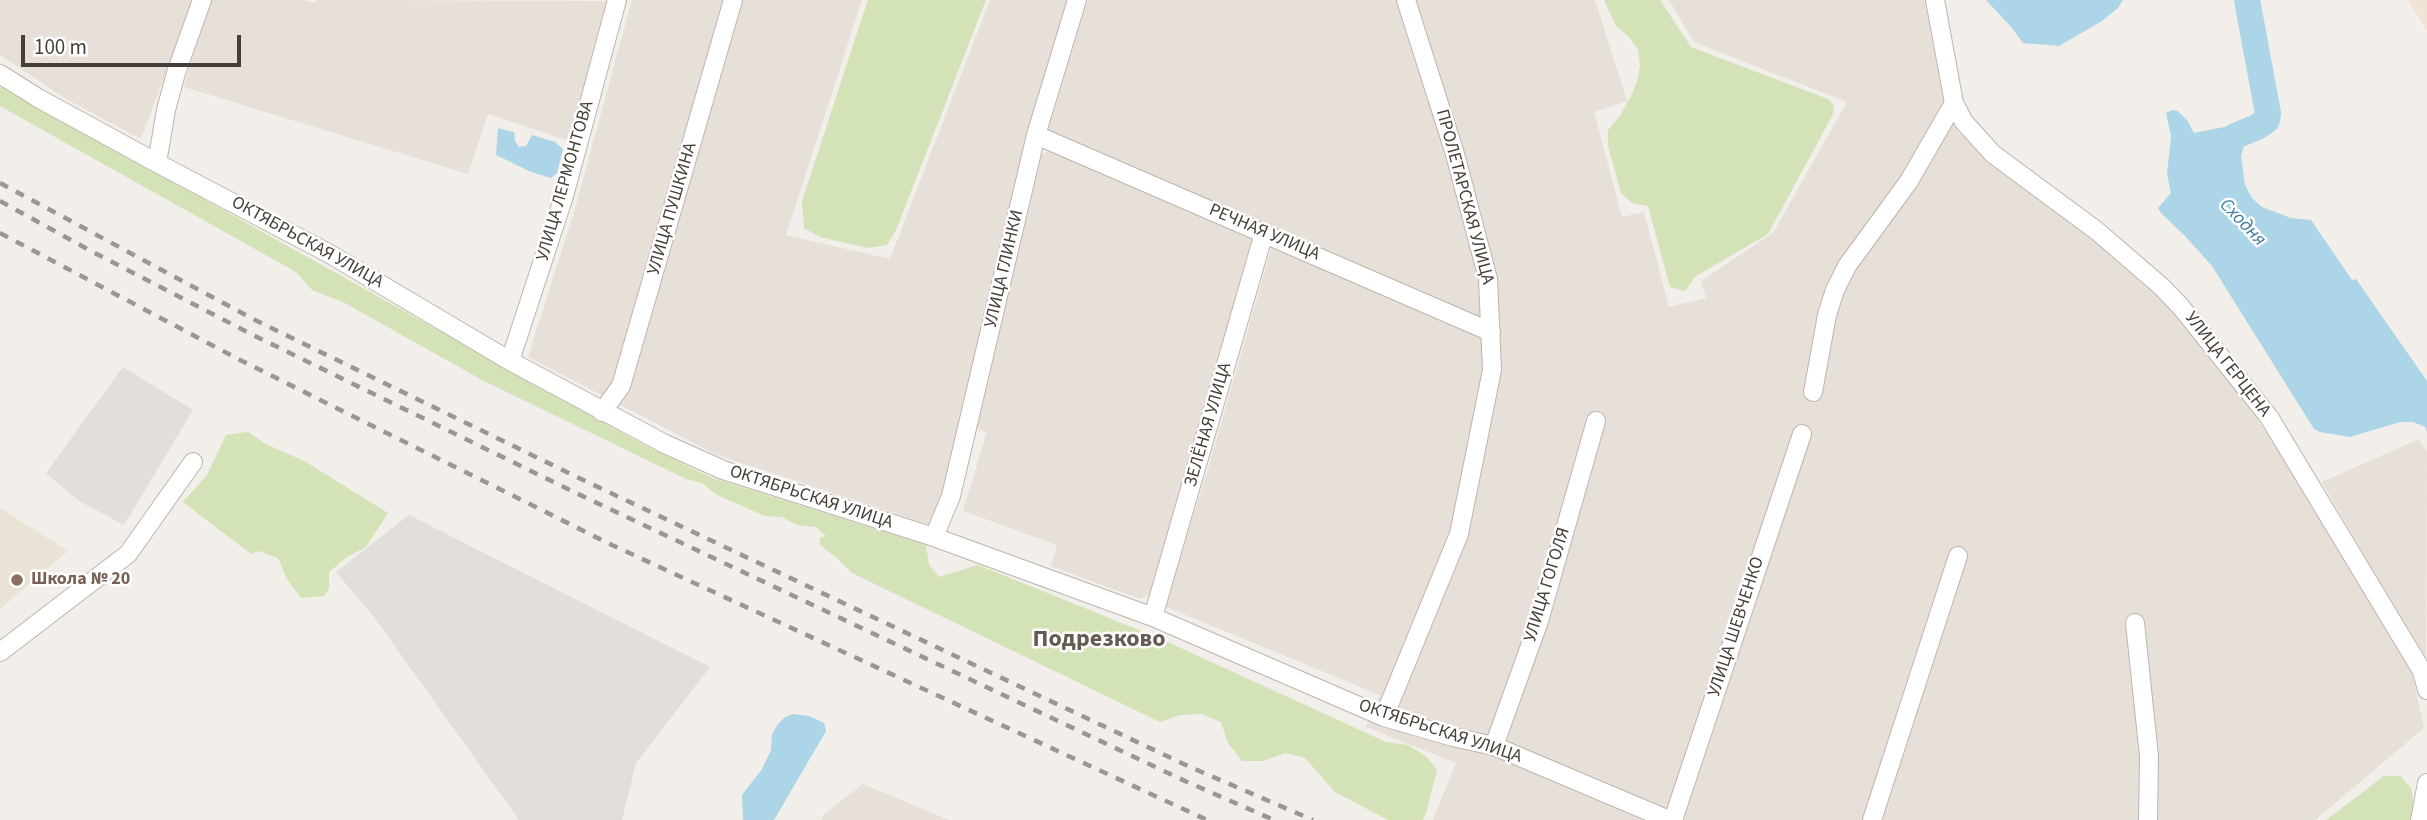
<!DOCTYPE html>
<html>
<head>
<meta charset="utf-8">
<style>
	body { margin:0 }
	#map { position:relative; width:2427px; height:820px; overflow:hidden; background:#f2eee9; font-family:"Source Sans 3",sans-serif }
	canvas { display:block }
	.scale { position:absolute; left:21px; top:35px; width:220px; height:32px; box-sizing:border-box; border:4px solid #453f38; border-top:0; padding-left:9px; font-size:21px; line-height:24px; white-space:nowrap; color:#453f38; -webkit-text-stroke:5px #fff; paint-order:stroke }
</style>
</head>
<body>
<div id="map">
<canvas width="2427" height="820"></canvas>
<div class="scale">100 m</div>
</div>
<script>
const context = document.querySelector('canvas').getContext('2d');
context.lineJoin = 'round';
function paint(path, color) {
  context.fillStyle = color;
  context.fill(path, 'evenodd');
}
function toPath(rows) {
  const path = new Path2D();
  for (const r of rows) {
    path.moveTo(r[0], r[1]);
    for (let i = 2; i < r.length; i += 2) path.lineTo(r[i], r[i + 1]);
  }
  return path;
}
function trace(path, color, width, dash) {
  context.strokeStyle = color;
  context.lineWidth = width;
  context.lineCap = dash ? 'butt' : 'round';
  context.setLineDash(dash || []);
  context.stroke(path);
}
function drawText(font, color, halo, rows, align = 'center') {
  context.font = font + ' "Source Sans 3",sans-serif';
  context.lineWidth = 5;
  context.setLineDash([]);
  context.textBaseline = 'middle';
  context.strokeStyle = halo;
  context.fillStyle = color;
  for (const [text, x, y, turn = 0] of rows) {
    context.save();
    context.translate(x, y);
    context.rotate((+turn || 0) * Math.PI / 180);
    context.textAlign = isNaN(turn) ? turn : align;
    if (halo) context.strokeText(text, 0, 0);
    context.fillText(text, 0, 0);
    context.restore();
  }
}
paint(toPath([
	[0,0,193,0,141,139,66,99,0,55],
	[209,0,303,0,315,3,317,0,610,1,572,142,488,114,468,174,184,87],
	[632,0,862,0,786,235,890,259,990,0,1071,0,942,496,928,524,717,455,528,357,575,209],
	[1088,0,1595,0,1627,101,1594,112,1622,217,1644,212,1669,307,1706,298,1701,281,1773,233,1847,102,1694,42,1669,0,1926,0,1939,68,1957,131,2089,235,2154,291,2194,334,2254,414,2323,517,2412,673,2424,728,2315,820,1433,820,1456,763,1366,727,1380,695,1164,606,1207,473,1272,245,1048,131],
	[1055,149,1256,237,1152,592,1140,599,1051,566,1057,545,963,511,987,432,976,428,1042,154],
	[2419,439,2427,452,2426,666,2322,482],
	[863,784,949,820,821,820,824,814]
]), '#e6e0d8');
paint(toPath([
	[2408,0,2427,0,2427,31]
]), '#f2e3d7');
paint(toPath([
	[123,367,193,410,124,525,79,501,46,473],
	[409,515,710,667,636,763,622,820,519,820,374,617,336,572]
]), '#e2deda');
paint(toPath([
	[0,508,68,551,0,609]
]), '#eae2d4');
paint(toPath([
	[868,0,986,0,896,230,887,245,868,248,820,237,804,228,802,201],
	[1604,0,1660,0,1691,47,1828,99,1834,105,1833,114,1768,234,1696,276,1685,291,1670,287,1648,206,1632,203,1621,193,1608,146,1608,130,1619,117,1630,98,1637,82,1640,66,1638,49,1628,36,1616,26],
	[0,81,139,163,642,444,710,477,926,545,929,565,939,577,978,565,1161,639,1386,742,1408,745,1427,757,1437,770,1426,813,1422,820,1388,820,1335,792,1305,758,1285,753,1264,761,1242,761,1228,743,1221,722,1201,714,1180,715,1160,722,852,573,837,558,820,545,820,538,826,536,816,527,797,525,782,517,765,516,717,495,702,483,686,479,484,381,343,302,312,290,296,272,0,106],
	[248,432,266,444,306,462,388,513,366,547,347,557,329,572,329,589,324,596,301,598,287,579,278,558,259,551,251,554,183,502,207,475,226,435],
	[2384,776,2400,776,2412,789,2413,805,2410,820,2326,820]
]), '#d3e2b7');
paint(toPath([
	[1986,0,2123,0,2118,8,2102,21,2059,46,2023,43,2012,28],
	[2172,110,2178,111,2187,120,2194,133,2255,121,2259,131,2251,135,2244,146,2241,156,2245,185,2252,198,2262,207,2291,218,2311,220,2352,280,2356,279,2427,381,2427,432,2425,427,2413,422,2400,422,2350,437,2320,432,2314,429,2212,266,2185,236,2161,213,2158,208,2171,193,2167,174,2171,136,2166,113],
	[498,128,514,132,515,141,519,147,526,146,532,135,555,142,563,149,557,173,551,178,531,172,496,155],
	[793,714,809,716,824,723,826,731,774,820,743,820,742,795,762,769,771,750,772,734,778,724,785,717]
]), '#acd5e8');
trace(toPath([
	[2230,144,2235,136,2257,127,2267,120,2268,113,2247,0]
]), '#acd5e8', 26);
const street = toPath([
	[1935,0,1954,103,1964,122,1993,154,2097,231,2162,287,2181,307,2269,417,2422,671,2427,690],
	[0,74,38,98,157,163,328,253,510,361,665,444,723,470,934,537,1153,617,1384,717,1453,737,1494,746,1669,820],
	[1036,135,1491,332],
	[157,163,166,110,176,73,202,0],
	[510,361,564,196,617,0],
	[1813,392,1827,315,1835,290,1847,266,1909,181,1954,103],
	[602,412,621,386,733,0],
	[934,537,951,496,1036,135,1077,0],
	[1153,617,1264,233],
	[2135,623,2149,756,2148,820],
	[0,652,128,554,193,462],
	[1384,717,1459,534,1492,370,1488,279,1455,154,1406,0],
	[1494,746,1539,621,1596,421],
	[1673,820,1802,434],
	[1872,820,1958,556],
	[2420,820,2427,783]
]);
trace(street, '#bdb5ac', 20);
trace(street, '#fff', 18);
trace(toPath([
	[0,183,255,320,579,478,1190,767,1313,820],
	[0,201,91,251,251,334,576,493,1185,781,1274,820],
	[0,233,240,360,612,545,1207,820]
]), '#979797', 4.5, [9, 9]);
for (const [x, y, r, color] of [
	[17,580,7,"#8d6e63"]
]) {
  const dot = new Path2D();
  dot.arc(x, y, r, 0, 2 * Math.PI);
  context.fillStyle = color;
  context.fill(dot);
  trace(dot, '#fff', 2.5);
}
drawText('18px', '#453f38', '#fff', [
	["УЛИЦА ЛЕРМОНТОВА",566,181,-74],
	["ПРОЛЕТАРСКАЯ УЛИЦА",1464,197,75],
	["УЛИЦА ПУШКИНА",673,209,-74],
	["РЕЧНАЯ УЛИЦА",1264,233,23],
	["ОКТЯБРЬСКАЯ УЛИЦА",307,243,29],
	["УЛИЦА ГЛИНКИ",1005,269,-77],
	["УЛИЦА ГЕРЦЕНА",2227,365,52],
	["ЗЕЛЁНАЯ УЛИЦА",1209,425,-74],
	["ОКТЯБРЬСКАЯ УЛИЦА",811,498,18],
	["УЛИЦА ГОГОЛЯ",1548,585,-73],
	["УЛИЦА ШЕВЧЕНКО",1737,627,-72],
	["ОКТЯБРЬСКАЯ УЛИЦА",1440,732,18]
]);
drawText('bold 18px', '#785e54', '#fff', [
	["Школа № 20",31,580]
], 'left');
drawText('italic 19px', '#3c7d9d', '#fff', [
	["Сходня",2242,223,46]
]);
drawText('bold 24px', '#665b51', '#fff', [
	["Подрезково",1099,641]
]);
</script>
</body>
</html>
